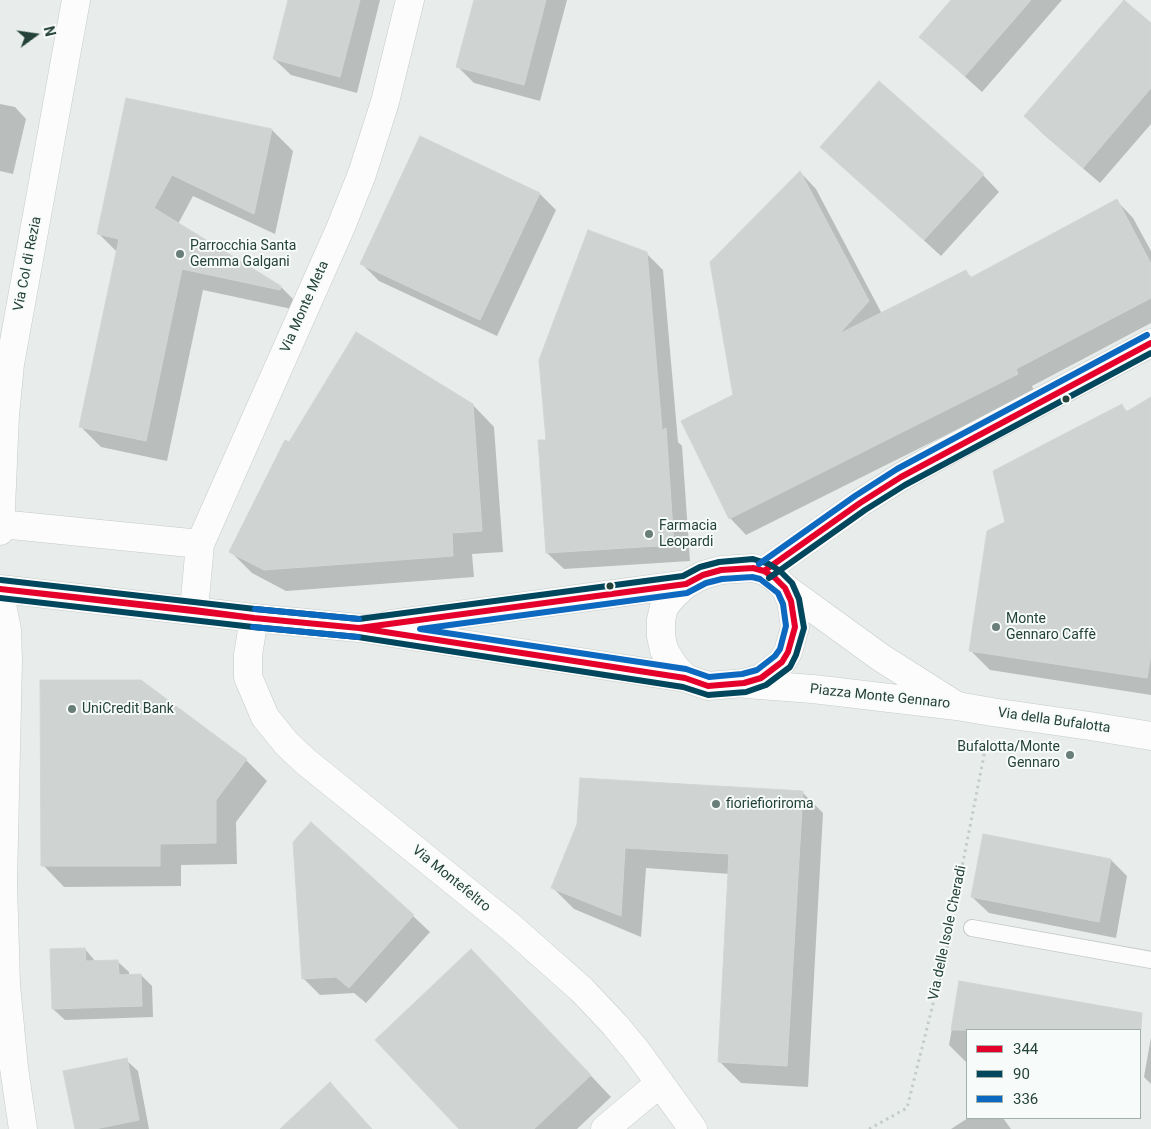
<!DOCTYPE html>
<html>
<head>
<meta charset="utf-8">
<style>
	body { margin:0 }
	#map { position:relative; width:1151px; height:1129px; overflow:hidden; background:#e8edeb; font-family:Roboto,sans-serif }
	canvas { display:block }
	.legend { position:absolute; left:966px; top:1029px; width:175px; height:90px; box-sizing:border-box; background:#f7fbf9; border:1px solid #a3b1ad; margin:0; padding:6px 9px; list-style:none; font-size:15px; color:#24423a }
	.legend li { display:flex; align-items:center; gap:10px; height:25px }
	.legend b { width:25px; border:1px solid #a3b1ad }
	.north { position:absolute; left:10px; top:10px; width:50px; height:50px; -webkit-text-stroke:4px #f7fbf9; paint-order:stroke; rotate:76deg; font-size:14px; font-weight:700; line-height:20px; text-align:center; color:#24423a }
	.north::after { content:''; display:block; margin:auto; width:18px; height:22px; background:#24423a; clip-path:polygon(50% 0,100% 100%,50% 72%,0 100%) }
</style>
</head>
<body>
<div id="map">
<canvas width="1151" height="1129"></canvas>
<ul class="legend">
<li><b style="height:6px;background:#e4002b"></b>344</li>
<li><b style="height:6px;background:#00475d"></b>90</li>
<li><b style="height:6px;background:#0c69bf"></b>336</li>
</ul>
<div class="north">N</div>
</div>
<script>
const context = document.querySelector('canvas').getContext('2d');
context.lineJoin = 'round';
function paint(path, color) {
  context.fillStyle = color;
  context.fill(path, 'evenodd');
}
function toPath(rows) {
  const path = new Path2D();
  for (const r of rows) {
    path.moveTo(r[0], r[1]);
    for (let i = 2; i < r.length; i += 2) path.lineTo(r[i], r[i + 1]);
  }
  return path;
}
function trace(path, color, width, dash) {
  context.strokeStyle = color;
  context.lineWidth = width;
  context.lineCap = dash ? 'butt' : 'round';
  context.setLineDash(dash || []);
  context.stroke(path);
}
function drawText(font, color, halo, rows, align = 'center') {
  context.font = font + ' Roboto,sans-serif';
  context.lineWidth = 4;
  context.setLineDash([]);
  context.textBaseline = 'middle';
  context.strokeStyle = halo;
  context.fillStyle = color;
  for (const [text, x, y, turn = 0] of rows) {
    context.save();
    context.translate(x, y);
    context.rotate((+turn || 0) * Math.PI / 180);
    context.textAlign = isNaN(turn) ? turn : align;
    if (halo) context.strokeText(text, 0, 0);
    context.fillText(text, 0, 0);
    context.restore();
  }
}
paint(toPath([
	[289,0,380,0,357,93,291,75,274,59],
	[475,0,567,0,540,101,474,83,458,67],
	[952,0,1062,0,982,92,921,37],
	[1151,25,1151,124,1100,183,1042,133,1025,116],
	[127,99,272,130,293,151,275,234,193,196,178,224,281,287,302,308,301,311,203,290,167,461,101,447,80,426,117,252,99,234],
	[0,104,15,107,26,119,13,174,0,171],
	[822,147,983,175,999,192,941,256],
	[800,172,816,189,882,314,966,272,972,278,1117,201,1133,218,1151,251,1151,323,1032,386,1034,391,746,535,730,518,735,396],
	[540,194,556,210,497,336,379,281,362,264],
	[646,253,663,270,678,442,682,446,690,561,564,569,547,553,547,441],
	[1151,399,1151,695,990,670,970,650,1007,522,1121,406,1128,412],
	[473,405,494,427,503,552,472,554,474,577,286,591,252,573,231,552,289,444],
	[246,760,267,781,236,822,237,864,181,865,181,886,64,887,43,865],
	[802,792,823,813,808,1087,741,1083,720,1062,730,874,646,868,641,937,574,909,553,888,578,824],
	[1111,860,1127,876,1116,938,989,913,972,897],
	[413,916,430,932,366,1003,354,993,320,995,304,979],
	[85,949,96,962,117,961,129,972,129,975,141,975,152,986,153,1017,65,1020,53,1009],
	[492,971,611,1097,577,1129,461,1129],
	[960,983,1102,1021,1100,1030,967,1030,967,1062,966,1062,949,1045],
	[1151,1037,1151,1084,1144,1077],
	[126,1060,138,1071,149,1129,77,1129],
	[330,1084,346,1100,372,1129,292,1129],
	[968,1118,1003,1118,1011,1129,951,1129]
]), '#0003');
const building = toPath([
	[288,0,360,0,340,77,273,59,288,0],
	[474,0,546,0,524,85,456,67,474,0],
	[951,0,1031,0,965,76,919,37,951,0],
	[1124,0,1151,23,1151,88,1083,168,1024,116,1124,0],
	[879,81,984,174,924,240,820,147,879,81],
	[126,98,272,129,254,214,172,175,154,208,281,286,280,290,182,269,146,441,79,427,119,239,97,234,126,98],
	[420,136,540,193,480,320,360,264,420,136],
	[800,171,869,301,839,334,966,270,970,278,1117,199,1151,264,1151,298,1016,369,1018,374,729,519,681,421,733,395,710,262,800,171],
	[588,230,647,252,662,430,666,428,674,545,546,553,538,440,546,440,539,360,588,230],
	[356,332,473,404,482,531,452,533,453,556,264,570,229,552,285,440,289,442,356,332],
	[1151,397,1151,654,1147,678,969,651,987,531,1005,522,993,471,1122,404,1126,412,1151,397],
	[40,680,141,680,247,759,216,800,216,843,160,844,160,866,41,866,40,680],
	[580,778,803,791,787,1066,718,1062,729,854,625,848,621,916,551,888,577,824,580,778],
	[311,822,414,915,349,988,336,977,302,979,293,842,311,822],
	[983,834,1111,859,1099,922,971,897,983,834],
	[85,948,86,961,118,960,119,975,141,974,142,1006,52,1009,50,949,85,948],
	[471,949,591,1075,534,1129,459,1129,375,1040,471,949],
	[959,981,1142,1013,1141,1030,951,1030,959,981],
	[127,1058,139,1120,95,1129,75,1129,63,1071,127,1058],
	[330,1082,371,1129,280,1129,330,1082]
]);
paint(building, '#cfd4d2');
trace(building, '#d1d6d4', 1);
const lane = toPath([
	[972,928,1151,960]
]);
const street = toPath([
	[0,524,200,544],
	[0,594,7,630,8,659,3,883,6,985,14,1068,23,1129],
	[194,610,200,544,340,229,362,174,385,102,410,0],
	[254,618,248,655,248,677,265,717,286,743,305,761,512,928,582,990,615,1025,638,1053,693,1129],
	[605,1129,660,1083]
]);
const secondary = toPath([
	[0,531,5,415,10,364,76,0],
	[764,571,860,503,901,477,949,450,1151,343],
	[0,589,254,618,359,628,685,678,708,686,744,683,761,678,782,662,788,652,795,627,791,601,785,588],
	[390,624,686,584],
	[685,678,674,666,664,650,661,636,661,620,664,607,673,596,686,584,703,575,721,570,753,568,764,571,775,578,785,588,880,657,957,706],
	[746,684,813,689,957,706,992,712,1090,726,1151,736]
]);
trace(lane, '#c5cac8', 18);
trace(street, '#c5cac8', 29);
trace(secondary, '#c3cbc8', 29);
trace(toPath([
	[955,903,986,745],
	[869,1129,907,1108,948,944]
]), '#c3ccca', 3, [2.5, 4]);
trace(lane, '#fcfcfc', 16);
trace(street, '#fcfcfc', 28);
trace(secondary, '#fcfcfc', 28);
trace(toPath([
	[753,568,764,571,775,578,785,588,791,601,795,627,788,652,782,662,761,678,744,683,708,686,685,678,359,628,686,584,703,575,721,570,753,568],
	[764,571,860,503,901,477,1151,343],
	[0,589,194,610,254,618,0,589],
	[254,618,359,628]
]), '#e4002b', 6);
trace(toPath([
	[769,578,865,510,905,485,1151,353],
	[0,598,253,627,358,637,683,687,708,695,746,692,766,685,790,667,796,655,804,628,799,599,792,583,780,571,769,564,753,559,719,562,700,567,683,576,359,619,255,609,1,580]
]), '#00475d', 6);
trace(toPath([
	[759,564,855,496,897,469,1147,335],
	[752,577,760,579,778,593,783,604,786,626,780,649,775,656,757,670,742,674,709,677,686,669,420,629,687,593,706,583,722,579,752,577],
	[255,609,359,619],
	[253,627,358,637]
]), '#0c69bf', 6);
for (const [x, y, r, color] of [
	[180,254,5,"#697e78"],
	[1066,399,4.5,"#24423a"],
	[649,534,5,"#697e78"],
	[610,586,4.5,"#24423a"],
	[996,627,5,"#697e78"],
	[72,709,5,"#697e78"],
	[1070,755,5,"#697e78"],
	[716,804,5,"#697e78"]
]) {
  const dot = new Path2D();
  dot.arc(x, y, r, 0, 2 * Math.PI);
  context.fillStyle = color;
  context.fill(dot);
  trace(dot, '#f7fbf9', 2);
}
drawText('14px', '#24423a', '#f7fbf9', [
	["Parrocchia Santa",190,246],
	["Gemma Galgani",190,262],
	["Farmacia",659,526],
	["Leopardi",659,542],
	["Monte",1006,619],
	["Gennaro Caffè",1006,635],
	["UniCredit Bank",82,709],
	["Bufalotta/Monte",1060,747,"right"],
	["Gennaro",1060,763,"right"],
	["fioriefioriroma",726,804]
], 'left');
drawText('14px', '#24423a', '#f7fbf9', [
	["Via Col di Rezia",28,264,-79],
	["Via Monte Meta",305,307,-66],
	["Piazza Monte Gennaro",880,697,6],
	["Via della Bufalotta",1054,721,8],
	["Via Montefeltro",451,879,39],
	["Via delle Isole Cheradi",948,933,-78]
]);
</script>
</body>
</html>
